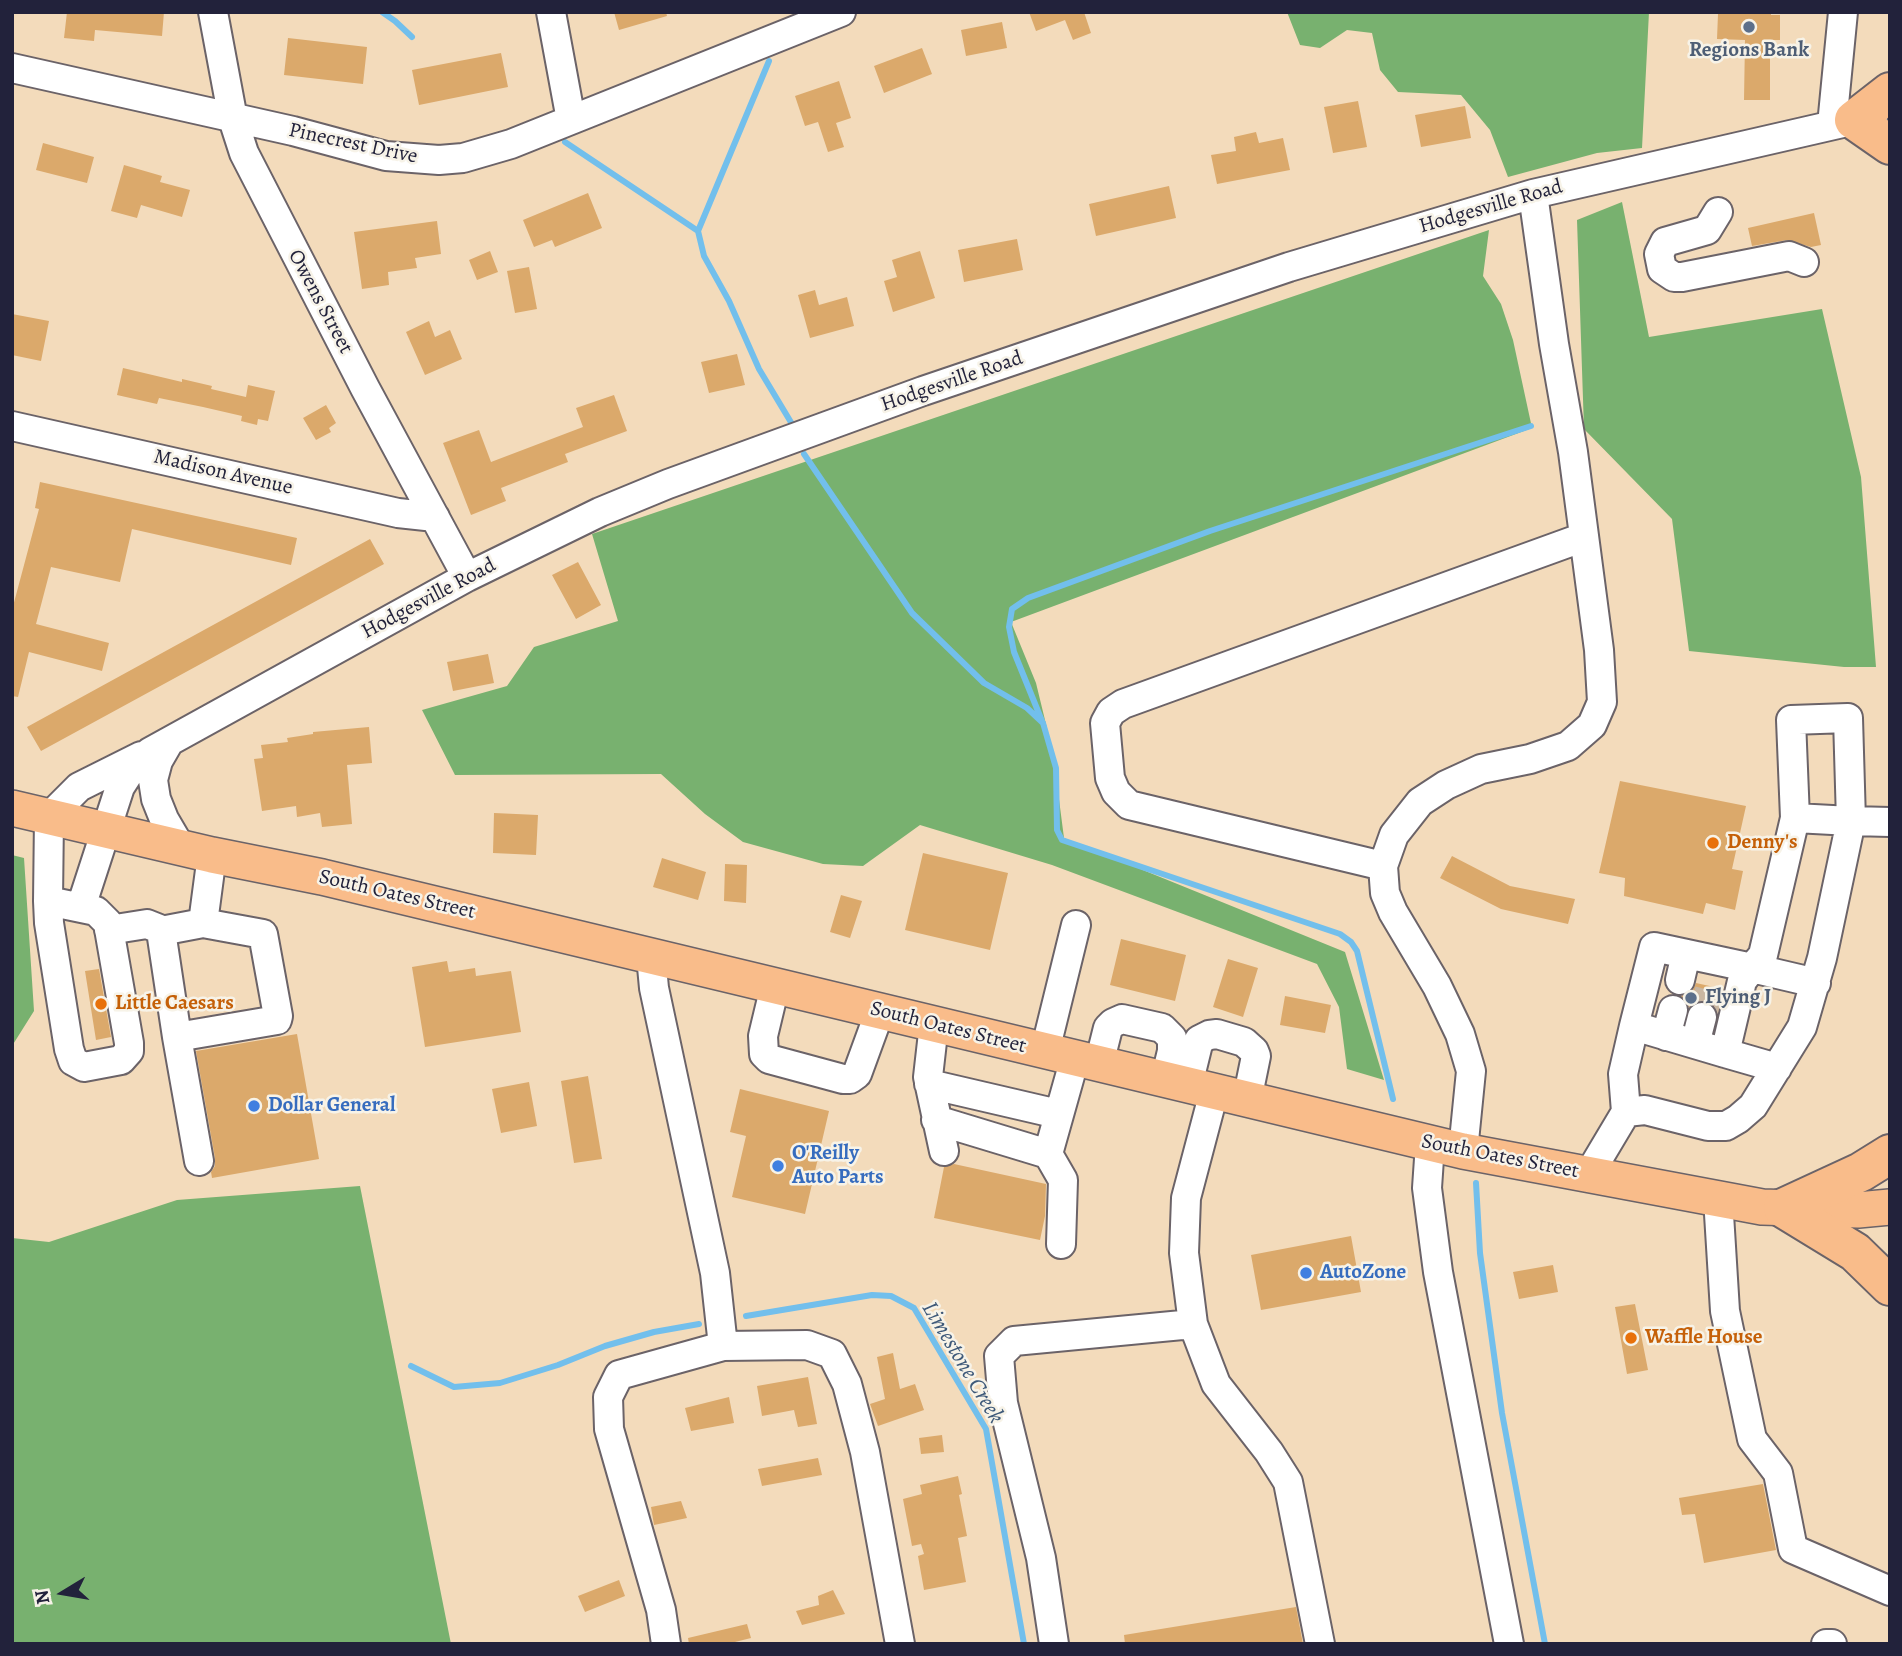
<!DOCTYPE html>
<html>
<head>
<meta charset="utf-8">
<style>
	body { margin:0 }
	#map { position:relative; width:1902px; height:1656px; overflow:hidden; background:#f3dbbb; font-family:Alegreya,serif }
	canvas { display:block }
	.frame { position:absolute; inset:0; border:14px solid #22223b; pointer-events:none }
	.north { position:absolute; left:28px; top:1558px; width:70px; height:70px; -webkit-text-stroke:5px #f7f3e8; paint-order:stroke; rotate:259deg; font-size:19px; font-weight:700; line-height:28px; text-align:center; color:#22223b }
	.north::after { content:''; display:block; margin:auto; width:24px; height:32px; background:#22223b; clip-path:polygon(50% 0,100% 100%,50% 72%,0 100%) }
</style>
</head>
<body>
<div id="map">
<canvas width="1902" height="1656"></canvas>
<div class="frame"></div>
<div class="north">N</div>
</div>
<script>
const context = document.querySelector('canvas').getContext('2d');
context.lineJoin = 'round';
function paint(path, color) {
  context.fillStyle = color;
  context.fill(path, 'evenodd');
}
function toPath(rows) {
  const path = new Path2D();
  for (const r of rows) {
    path.moveTo(r[0], r[1]);
    for (let i = 2; i < r.length; i += 2) path.lineTo(r[i], r[i + 1]);
  }
  return path;
}
function trace(path, color, width, dash) {
  context.strokeStyle = color;
  context.lineWidth = width;
  context.lineCap = dash ? 'butt' : 'round';
  context.setLineDash(dash || []);
  context.stroke(path);
}
function drawText(font, color, halo, rows, align = 'center') {
  context.font = font + ' Alegreya,serif';
  context.lineWidth = 5;
  context.setLineDash([]);
  context.textBaseline = 'middle';
  context.strokeStyle = halo;
  context.fillStyle = color;
  for (const [text, x, y, turn = 0] of rows) {
    context.save();
    context.translate(x, y);
    context.rotate((+turn || 0) * Math.PI / 180);
    context.textAlign = isNaN(turn) ? turn : align;
    if (halo) context.strokeText(text, 0, 0);
    context.fillText(text, 0, 0);
    context.restore();
  }
}
paint(toPath([
	[1287,12,1649,12,1642,148,1597,153,1508,177,1490,130,1461,95,1398,92,1380,70,1372,33,1347,30,1320,48,1300,45],
	[1622,202,1649,337,1822,309,1861,477,1876,667,1844,667,1689,651,1672,519,1584,429,1577,220],
	[1489,230,1483,276,1501,304,1513,340,1532,428,1011,622,1036,683,1053,753,1064,838,1345,952,1384,1080,1347,1069,1339,1007,1317,964,1052,865,920,825,863,866,823,864,743,842,705,814,661,774,455,775,422,710,507,686,534,647,618,621,592,534],
	[12,855,24,858,34,1011,12,1046],
	[360,1186,451,1644,12,1644,12,1238,49,1242,177,1200]
]), '#78b16f');
trace(toPath([
	[382,12,395,21,412,37],
	[769,61,698,231,704,256,729,301,759,369,792,424],
	[565,142,698,231],
	[804,454,912,613,984,683,1027,708,1043,723,1056,768,1057,830,1062,840,1340,934,1351,942,1357,951,1393,1099],
	[1042,721,1014,652,1009,627,1012,609,1028,598,1210,531,1531,426],
	[1476,1183,1480,1253,1502,1413,1545,1644],
	[746,1316,872,1295,891,1296,914,1308,986,1429,1024,1644],
	[411,1366,454,1387,500,1383,558,1365,605,1346,654,1332,699,1324]
]), '#72bfec', 6);
paint(toPath([
	[67,12,164,12,162,36,95,30,94,41,64,38],
	[614,12,666,12,667,16,619,30],
	[1029,12,1084,12,1091,33,1073,40,1065,20,1036,31],
	[1745,12,1771,12,1771,15,1780,15,1780,40,1770,40,1770,100,1744,100,1745,40,1717,39,1718,14,1745,14],
	[1002,22,1007,48,966,56,961,30],
	[288,38,367,47,363,84,284,75],
	[922,48,932,74,884,93,874,66],
	[501,53,508,87,419,105,412,70],
	[839,81,851,118,836,123,844,147,828,152,818,122,805,126,795,96],
	[1358,101,1367,147,1333,153,1324,107],
	[1465,106,1471,138,1421,147,1415,115],
	[1256,132,1259,143,1283,138,1290,170,1217,184,1211,155,1236,151,1234,137],
	[43,143,94,157,87,183,36,170],
	[124,165,162,176,160,182,190,190,182,217,141,205,137,218,111,211],
	[1169,186,1176,218,1096,236,1089,204],
	[588,193,602,228,555,247,552,240,534,247,523,220],
	[1814,213,1821,245,1811,247,1787,240,1752,246,1748,228],
	[437,221,441,254,415,258,417,268,388,272,389,285,362,289,354,232],
	[1017,239,1023,270,964,282,958,250],
	[490,251,498,272,477,280,469,260],
	[920,251,935,298,893,312,884,281,897,277,892,260],
	[529,267,537,309,515,313,507,271],
	[815,290,819,305,847,297,854,326,810,338,798,295],
	[12,314,49,321,41,361,12,355],
	[429,321,435,337,450,330,462,359,425,375,406,332],
	[737,354,745,385,709,393,701,362],
	[123,368,182,382,182,379,212,386,211,389,246,397,248,385,275,391,268,421,258,419,257,425,241,421,242,416,203,407,159,398,157,404,117,395],
	[614,395,627,431,565,454,568,462,501,488,506,501,471,515,443,443,479,430,491,462,583,427,576,408],
	[326,405,336,423,329,428,331,432,316,440,303,418],
	[40,482,297,538,291,565,132,529,120,582,51,567,36,624,109,643,102,671,29,652,18,697,12,696,12,610,39,509,35,508],
	[370,539,384,564,41,751,27,727],
	[578,562,601,605,576,619,552,575],
	[488,654,494,683,453,691,447,662],
	[369,727,372,763,347,765,352,824,322,827,320,813,297,817,296,806,262,811,254,759,263,758,261,745,288,742,287,738,313,734,313,732],
	[1620,781,1746,806,1732,869,1743,871,1735,910,1706,903,1703,914,1624,896,1625,878,1599,873],
	[494,813,538,815,536,855,493,853],
	[923,853,1008,873,990,950,905,930],
	[1452,856,1510,886,1575,899,1568,924,1501,909,1440,878],
	[662,858,706,872,698,900,653,887],
	[725,864,747,865,746,903,724,901],
	[841,895,862,901,850,938,830,932],
	[1121,939,1186,955,1175,1001,1110,985],
	[1228,959,1258,968,1243,1017,1213,1007],
	[447,961,449,972,475,968,476,976,511,971,521,1032,425,1047,412,967],
	[99,969,111,1037,96,1040,85,971],
	[1696,983,1723,989,1718,1012,1713,1005,1705,1001,1697,1001,1689,1007,1681,996,1692,992],
	[1285,996,1331,1005,1325,1033,1280,1025],
	[297,1034,319,1159,212,1178,211,1172,215,1166,215,1158,196,1051],
	[588,1076,602,1159,574,1163,561,1081],
	[529,1082,537,1126,501,1133,492,1089],
	[740,1089,829,1111,805,1214,732,1197,746,1136,730,1132],
	[954,1164,1046,1184,1045,1216,1040,1240,934,1218,944,1167],
	[1351,1236,1361,1292,1261,1310,1251,1255],
	[1553,1265,1558,1292,1519,1299,1513,1272],
	[1635,1304,1648,1370,1627,1374,1615,1307],
	[893,1353,900,1389,915,1384,924,1410,878,1426,870,1404,885,1399,877,1357],
	[808,1377,817,1424,798,1427,794,1410,762,1416,757,1386],
	[729,1397,734,1423,691,1431,685,1408],
	[942,1435,944,1452,921,1454,919,1438],
	[818,1458,822,1475,762,1486,758,1469],
	[958,1476,962,1494,959,1495,967,1536,958,1538,966,1582,924,1590,918,1556,924,1554,921,1544,912,1546,903,1499,922,1494,920,1485],
	[1763,1484,1776,1550,1704,1563,1695,1514,1682,1515,1679,1498],
	[681,1501,687,1518,654,1525,651,1507],
	[619,1580,625,1596,585,1612,578,1596],
	[833,1590,845,1614,802,1625,796,1611,819,1605,818,1596],
	[1296,1607,1303,1644,1125,1644,1124,1635],
	[747,1624,751,1638,727,1644,689,1644,688,1638]
]), '#dba96b');
trace(toPath([
	[1702,1017,1710,986]
]), '#c9b6a1', 28, [28, 14]);
const minor = toPath([
	[213,12,233,119,244,153,365,388,467,577],
	[551,12,571,120],
	[12,68,293,131,386,156,439,160,463,158,511,144,841,12],
	[1832,125,1843,12],
	[1718,212,1707,230,1665,242,1659,254,1662,269,1674,277,1682,277,1789,256,1804,262],
	[12,426,398,513,435,517],
	[169,742,158,761,153,780,156,799,164,819,181,848],
	[1795,818,1851,821,1848,718,1791,720,1795,818,1763,955,1752,968,1816,983],
	[1383,866,1129,805,1116,792,1110,778,1105,723,1111,712,1123,704,1584,537],
	[48,901,96,911,108,923,129,1043,129,1051,121,1060,84,1067,73,1061,69,1049,49,923,48,901,49,817,79,787,141,756],
	[81,907,120,787,131,770,150,752,467,577,600,512,668,484,923,391,1289,267,1533,194,1873,116],
	[203,923,212,855],
	[109,930,147,924,162,930],
	[651,956,654,988,715,1273,723,1346],
	[1680,980,1686,954],
	[775,986,763,1036,764,1054,769,1059,843,1079,850,1079,857,1074,880,1011],
	[934,1024,928,1077,944,1151],
	[1666,1036,1673,1010],
	[177,1037,277,1020,278,1016,263,934,203,923,161,931,177,1037,199,1161],
	[1695,1044,1702,1017],
	[1045,1051,1076,925],
	[1725,1053,1742,981,1752,968,1654,947,1634,1026,1725,1053,1777,1068],
	[1099,1064,1108,1028,1113,1023,1122,1019,1162,1028,1172,1038,1172,1051,1165,1080],
	[929,1084,1058,1114],
	[1188,1085,1199,1040,1209,1035,1217,1034,1244,1042,1254,1051,1256,1056,1247,1100],
	[1214,1092,1186,1198,1184,1253,1193,1324,1216,1384,1269,1452,1288,1482,1320,1644],
	[1626,1112,1623,1074,1634,1026],
	[936,1120,1048,1154],
	[1430,1144,1427,1188,1438,1272,1509,1644],
	[1463,1151,1471,1071,1460,1034,1437,986,1393,912,1385,893,1383,866,1394,835,1420,802,1446,785,1481,769,1530,759,1568,746,1592,725,1602,702,1599,650,1573,452,1554,344,1533,194],
	[1589,1174,1626,1112,1645,1110,1708,1126,1726,1126,1738,1119,1753,1106,1802,1027,1822,958,1851,821,1890,822],
	[1718,1198,1725,1311,1752,1439,1778,1473,1793,1549,1890,1591],
	[1061,1244,1063,1180,1048,1154,1075,1058],
	[666,1644,661,1610,609,1429,608,1397,619,1375,723,1346,807,1345,832,1354,847,1384,865,1452,900,1644],
	[1054,1644,1041,1558,1003,1403,999,1356,1014,1341,1193,1324],
	[1826,1644,1832,1644]
]);
const major = toPath([
	[12,808,212,855,322,877,1463,1151,1762,1207,1858,1210,1890,1207]
]);
const highway = toPath([
	[1890,92,1854,120,1890,145],
	[1783,1208,1855,1252,1890,1286],
	[1783,1208,1861,1172,1890,1154]
]);
trace(minor, '#6b6368', 32);
trace(major, '#6b6368', 38);
trace(highway, '#6b6368', 42);
trace(minor, '#fff', 28);
trace(major, '#f9bc8a', 35);
trace(highway, '#f9bc8a', 38);
for (const [x, y, r, color] of [
	[1749,27,7,"#5c6f8a"],
	[1713,843,7,"#e8710a"],
	[1691,998,7,"#5c6f8a"],
	[101,1004,7,"#e8710a"],
	[254,1106,7,"#3f7fe0"],
	[778,1166,7,"#3f7fe0"],
	[1306,1273,7,"#3f7fe0"],
	[1631,1338,7,"#e8710a"]
]) {
  const dot = new Path2D();
  dot.arc(x, y, r, 0, 2 * Math.PI);
  context.fillStyle = color;
  context.fill(dot);
  trace(dot, '#f7f3e8', 2.5);
}
drawText('bold 21px', '#4e5e75', '#f7f3e8', [
	["Regions Bank",1749,51],
	["Flying J",1705,998,"left"]
]);
drawText('21px', '#22223b', '#f7f3e8', [
	["Pinecrest Drive",353,144,12],
	["Hodgesville Road",1491,207,-16],
	["Owens Street",320,302,62],
	["Hodgesville Road",952,382,-19],
	["Madison Avenue",223,473,13],
	["Hodgesville Road",429,599,-28],
	["South Oates Street",397,895,13],
	["South Oates Street",948,1028,14],
	["South Oates Street",1500,1157,11]
]);
drawText('bold 21px', '#c56008', '#f7f3e8', [
	["Denny's",1727,843],
	["Little Caesars",115,1004],
	["Waffle House",1645,1338]
], 'left');
drawText('bold 21px', '#366cbe', '#f7f3e8', [
	["Dollar General",268,1106],
	["O'Reilly",792,1154],
	["Auto Parts",792,1178],
	["AutoZone",1320,1273]
], 'left');
drawText('italic 23px', '#3e5979', '#f7f3e8', [
	["Limestone Creek",962,1363,59]
]);
</script>
</body>
</html>
